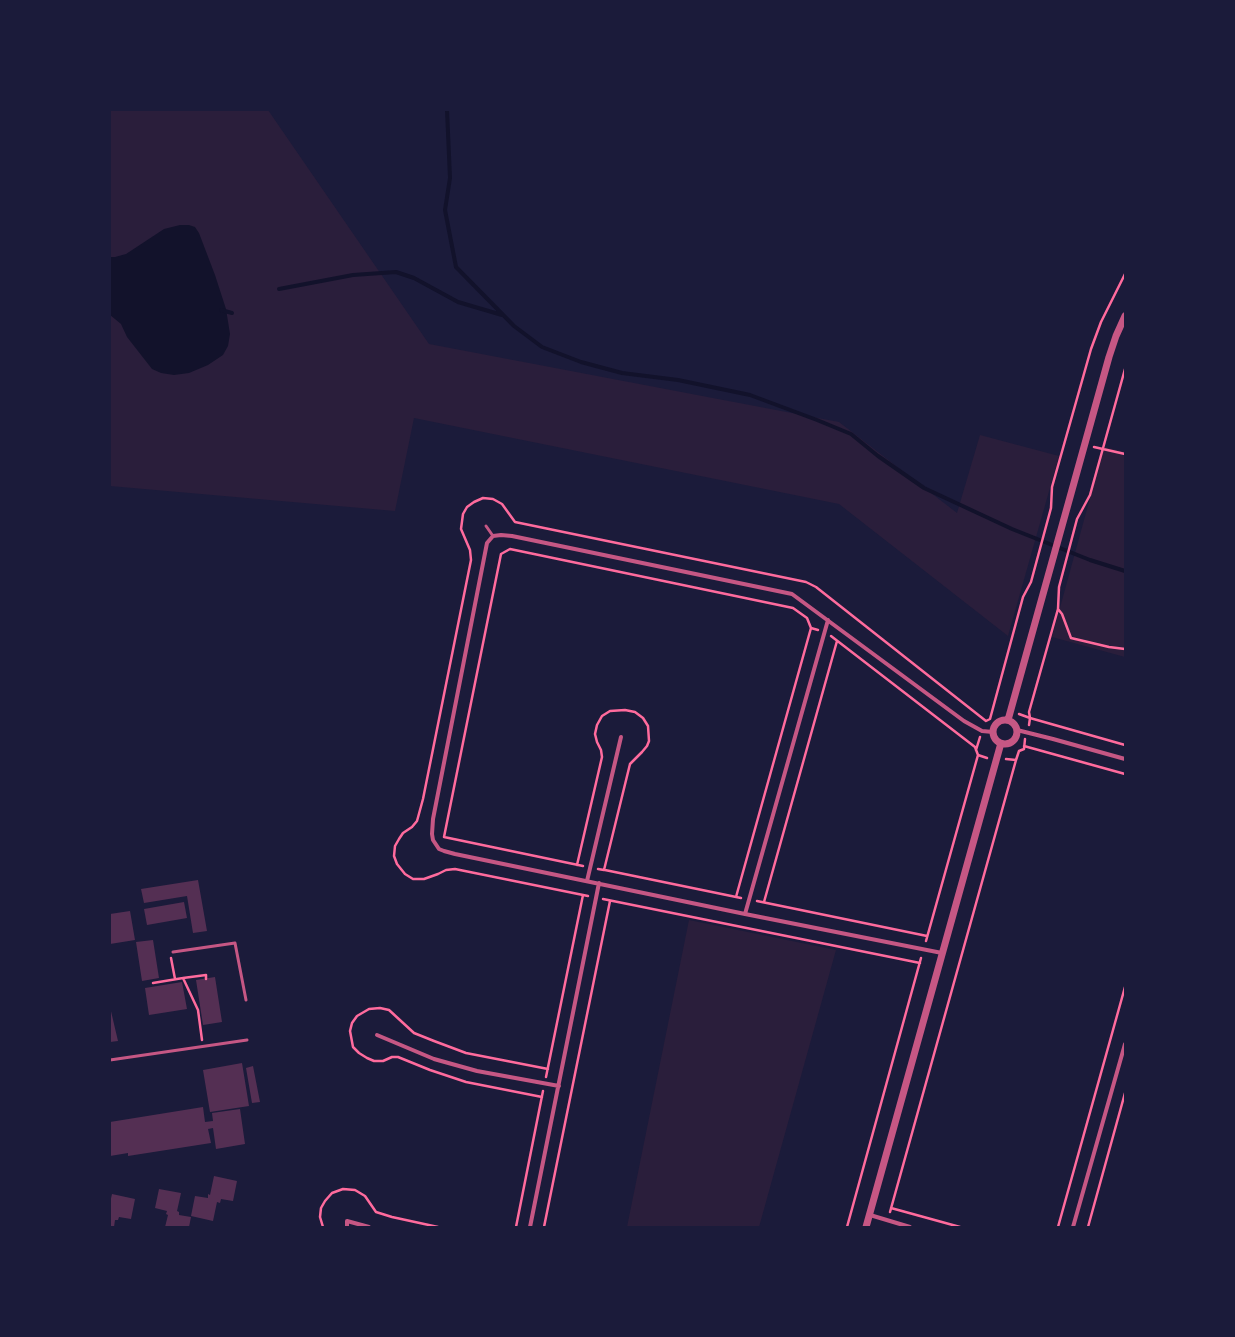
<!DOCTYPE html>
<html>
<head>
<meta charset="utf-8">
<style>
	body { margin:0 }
	#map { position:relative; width:1235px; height:1337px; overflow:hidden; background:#1b1b3a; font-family:"Nunito Sans",sans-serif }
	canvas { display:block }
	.frame { position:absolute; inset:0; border:111px solid #1b1b3a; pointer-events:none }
</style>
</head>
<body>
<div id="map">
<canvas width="1235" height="1337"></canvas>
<div class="frame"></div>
</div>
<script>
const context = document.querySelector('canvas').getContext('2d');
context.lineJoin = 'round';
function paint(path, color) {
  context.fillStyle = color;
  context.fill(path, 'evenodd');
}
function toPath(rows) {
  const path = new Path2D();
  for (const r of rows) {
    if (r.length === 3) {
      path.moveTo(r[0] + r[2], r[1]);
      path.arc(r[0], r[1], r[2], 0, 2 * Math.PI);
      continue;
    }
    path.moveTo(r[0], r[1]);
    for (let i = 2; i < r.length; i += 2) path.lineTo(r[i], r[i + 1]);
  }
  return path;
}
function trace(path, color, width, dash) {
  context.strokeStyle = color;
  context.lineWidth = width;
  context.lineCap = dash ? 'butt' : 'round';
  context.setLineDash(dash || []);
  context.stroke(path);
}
paint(toPath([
	[110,110,268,110,429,344,839,422,957,513,980,435,1059,456,1008,636,839,504,414,418,395,511,110,486],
	[1104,447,1125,452,1125,657,1052,637],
	[689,920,836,950,759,1227,627,1227]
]), '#2a1e3b');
paint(toPath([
	[180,225,189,225,195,227,199,233,215,275,226,309,230,334,228,346,223,355,208,365,189,373,174,375,161,373,152,369,127,337,121,324,110,315,110,257,115,257,126,254,164,229]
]), '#12122b');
trace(toPath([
	[447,110,450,178,445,210,456,267,514,326,542,347,581,362,622,373,678,380,750,395,817,420,851,434,878,456,924,488,1012,529,1090,560,1125,571],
	[279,289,353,275,396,272,414,278,458,302,502,315],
	[221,310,232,313]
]), '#12122b', 4);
paint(toPath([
	[198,880,207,931,193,933,187,896,144,903,141,889],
	[184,902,187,918,147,925,144,909],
	[130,911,135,940,110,944,110,914],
	[153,940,159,978,142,981,136,942],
	[215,977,222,1022,203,1025,196,980],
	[182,982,187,1009,149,1015,145,988],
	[110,1007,118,1041,110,1042],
	[242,1063,249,1106,210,1112,203,1070],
	[253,1066,260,1102,252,1103,246,1068],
	[203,1107,205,1122,213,1121,212,1113,240,1109,245,1144,216,1149,213,1128,208,1129,211,1143,128,1156,128,1153,110,1156,110,1122],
	[214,1176,237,1181,233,1201,221,1199,220,1203,217,1202,213,1221,191,1216,195,1196,208,1198,208,1194,210,1195],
	[159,1189,181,1193,177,1211,179,1212,179,1215,191,1217,189,1227,165,1227,168,1215,166,1214,167,1211,155,1208],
	[112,1194,135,1199,131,1219,119,1217,118,1220,115,1220,114,1227,110,1227,110,1203]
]), '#542f53');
trace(toPath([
	[1125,369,1090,495,1077,519,1059,587,1058,609,1029,712,1030,718,1125,745],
	[1094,447,1125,454],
	[1058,609,1062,614,1071,638,1109,647,1125,649],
	[831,636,975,747,978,755,926,941],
	[1019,714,1030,718,1029,725],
	[1024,746,1125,774],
	[976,750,980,737],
	[978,755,987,758],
	[1006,759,1016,760,1019,751,1024,749,1025,739],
	[577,865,602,757,601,750,597,742,595,734,597,725,602,716,610,711,625,710,635,712,643,718,648,726,649,741,647,746,642,752,630,764,604,870,598,869],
	[583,866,444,837,501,554,510,549,793,608,807,618,811,628,818,630],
	[605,870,741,898],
	[588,896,455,869,446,870,438,874,424,879,413,879,405,874,397,864,394,856,395,846,399,839,403,833,412,827,417,821,423,799,471,560,470,550,461,529,463,514,467,507,474,502,483,498,493,499,502,504,515,522,806,582,816,587,986,721,990,719,1023,597,1031,582,1051,508,1052,487,1091,349,1101,322,1125,274],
	[736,897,811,628],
	[603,899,920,963],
	[757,901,927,936],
	[764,902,837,641],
	[171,958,175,979],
	[153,983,183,978],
	[202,1040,198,1010,183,978,206,975,206,979],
	[546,1077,583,895],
	[542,1097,466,1082,430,1070,398,1057,392,1057,383,1061,374,1061,367,1058,359,1053,353,1047,350,1031,352,1023,357,1016,369,1009,380,1008,389,1010,414,1033,434,1041,466,1053,548,1069],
	[891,1208,960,1227],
	[890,1212,1016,760],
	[323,1227,320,1217,321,1208,325,1201,332,1193,343,1189,355,1190,365,1196,376,1212,392,1217,438,1227],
	[516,1227,543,1091],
	[544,1227,610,901],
	[847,1227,921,958],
	[1058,1227,1125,987],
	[1088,1227,1125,1093]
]), '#ff6b9d', 2.5);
trace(toPath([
	[486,526,493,536],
	[173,952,235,943,246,1000],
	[110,1060,247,1040]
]), '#c65784', 3);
trace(toPath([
	[1017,730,1053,739,1125,759],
	[587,881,621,737],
	[745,914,828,620],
	[942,953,745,914,455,854,444,851,439,849,433,840,432,834,433,819,487,543,493,536,501,535,512,536,792,594,964,721,982,731,993,732],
	[377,1035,434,1059,477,1071,559,1086],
	[870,1215,910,1227],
	[347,1227,347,1221,369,1227],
	[530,1227,599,883],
	[1073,1227,1125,1044]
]), '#c65784', 4);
trace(toPath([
	[1008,720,1109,357,1116,336,1125,316],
	[1005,732,12],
	[866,1227,1001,743]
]), '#c65784', 7);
</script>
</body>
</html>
